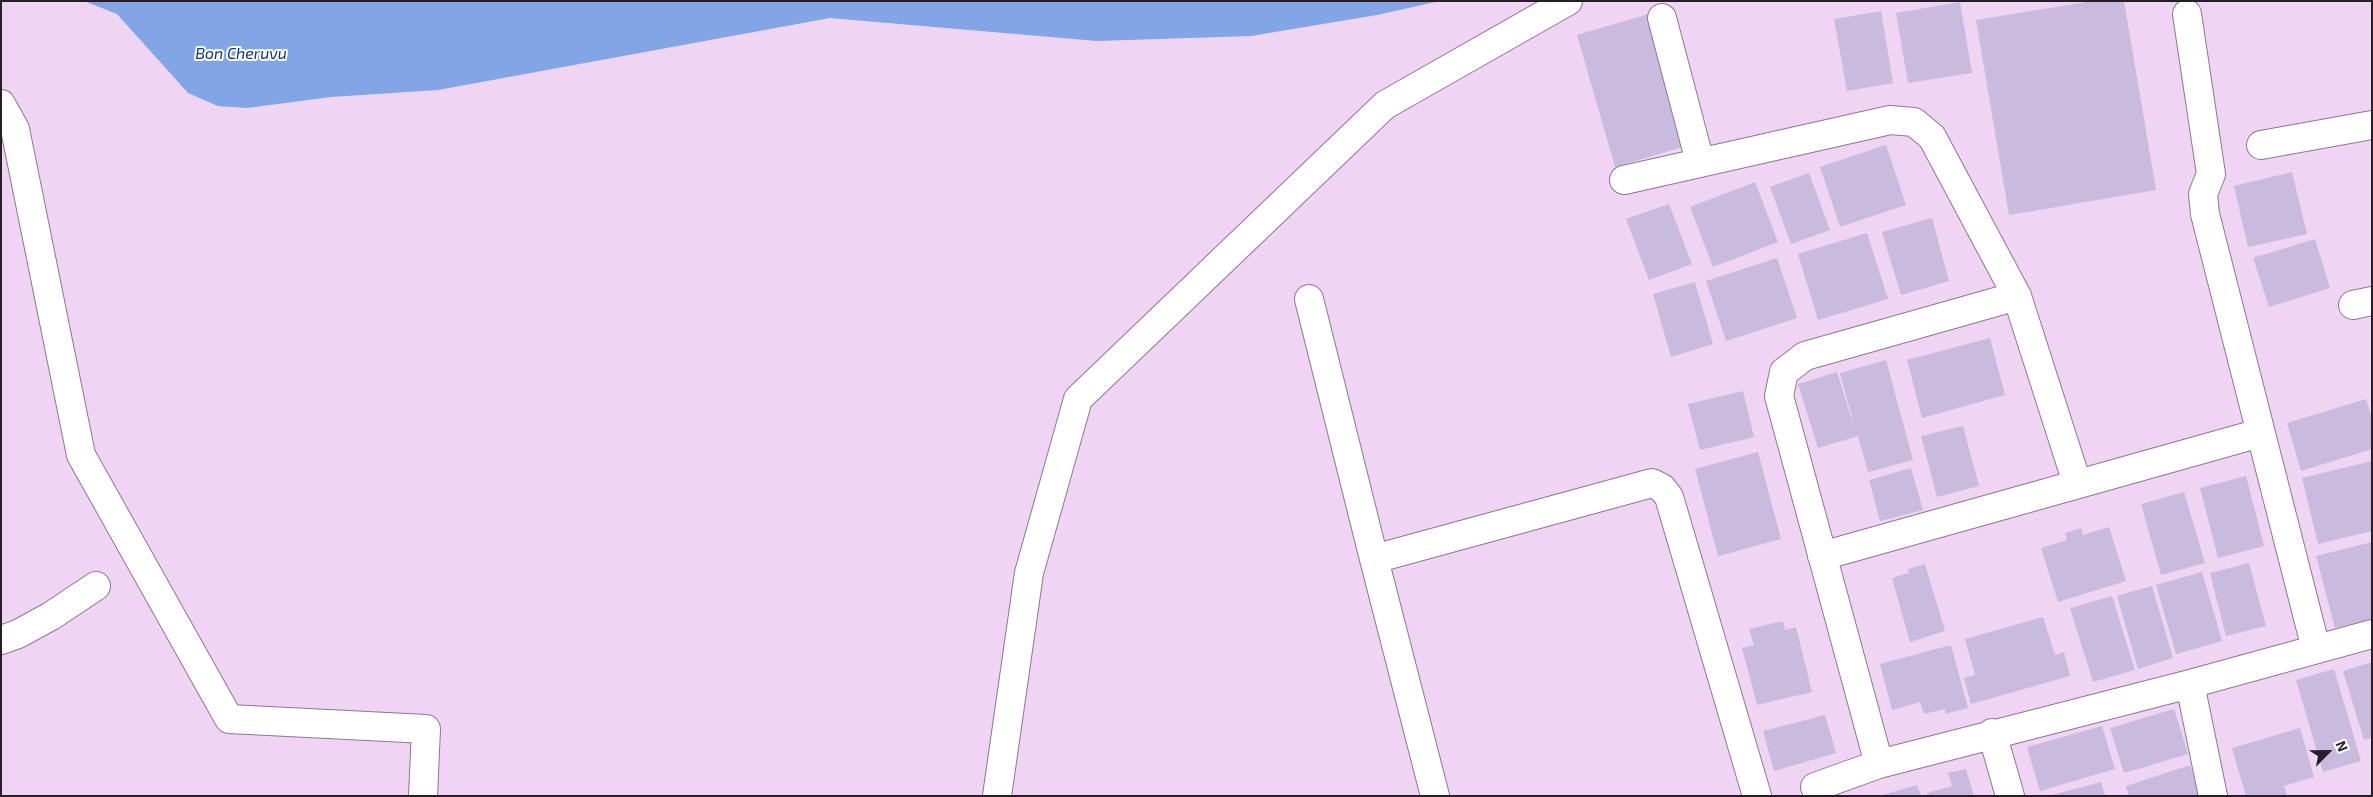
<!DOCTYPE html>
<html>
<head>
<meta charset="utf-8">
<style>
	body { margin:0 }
	#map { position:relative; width:2373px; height:797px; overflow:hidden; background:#efd4f3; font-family:"Exo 2",sans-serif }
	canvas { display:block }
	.frame { position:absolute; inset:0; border:2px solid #281e29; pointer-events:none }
	.north { position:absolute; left:2303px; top:727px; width:50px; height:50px; -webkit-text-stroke:4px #fff; paint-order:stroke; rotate:67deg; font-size:14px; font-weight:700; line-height:20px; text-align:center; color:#281e29 }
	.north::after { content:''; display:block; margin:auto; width:18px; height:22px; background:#281e29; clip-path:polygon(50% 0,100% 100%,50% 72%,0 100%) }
</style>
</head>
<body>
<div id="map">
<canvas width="2373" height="797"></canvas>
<div class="frame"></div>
<div class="north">N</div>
</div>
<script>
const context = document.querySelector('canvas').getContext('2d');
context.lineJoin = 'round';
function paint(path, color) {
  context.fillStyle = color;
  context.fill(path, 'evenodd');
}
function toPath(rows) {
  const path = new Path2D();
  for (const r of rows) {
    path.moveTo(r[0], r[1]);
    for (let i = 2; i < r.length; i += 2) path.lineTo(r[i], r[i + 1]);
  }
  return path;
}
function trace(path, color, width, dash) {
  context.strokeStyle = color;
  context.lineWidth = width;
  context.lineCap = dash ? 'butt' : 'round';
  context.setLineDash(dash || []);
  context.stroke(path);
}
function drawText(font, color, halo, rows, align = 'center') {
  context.font = font + ' "Exo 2",sans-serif';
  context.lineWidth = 4;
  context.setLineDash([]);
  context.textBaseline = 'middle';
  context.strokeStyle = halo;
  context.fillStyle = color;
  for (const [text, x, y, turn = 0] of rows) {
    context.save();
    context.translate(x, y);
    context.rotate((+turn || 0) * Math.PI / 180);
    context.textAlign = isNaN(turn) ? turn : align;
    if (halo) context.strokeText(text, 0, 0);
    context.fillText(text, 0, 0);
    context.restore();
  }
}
paint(toPath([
	[84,1,1440,1,1377,15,1251,36,1097,41,830,18,438,90,331,97,247,108,218,106,188,93,117,14]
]), '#82a5e6');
paint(toPath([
	[2093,1,2124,1,2156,190,2009,215,1976,20],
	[1960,2,1972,73,1908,83,1896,13],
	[1881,11,1893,83,1847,91,1834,19],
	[1649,14,1686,146,1615,167,1577,35],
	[1886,145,1906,205,1840,227,1820,167],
	[2292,172,2307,234,2248,247,2234,186],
	[1809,173,1830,230,1791,244,1770,187],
	[1755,182,1778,242,1713,267,1690,207],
	[1669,204,1692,264,1649,280,1626,219],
	[1932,218,1949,281,1901,295,1882,232],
	[1867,233,1888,299,1818,320,1798,254],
	[2315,239,2330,288,2269,307,2253,258],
	[1777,258,1797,318,1726,341,1706,281],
	[1695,282,1713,344,1671,357,1653,294],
	[1990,338,2005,395,1922,418,1907,360],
	[1886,360,1913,460,1868,472,1858,436,1818,448,1798,384,1837,372,1856,433,1840,373],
	[1743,391,1754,437,1700,450,1688,404],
	[2366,399,2372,418,2372,449,2301,471,2287,423],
	[1963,426,1979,486,1937,497,1921,436],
	[1758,452,1781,539,1718,556,1695,469],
	[2372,461,2372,531,2318,544,2302,478],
	[1911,468,1923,510,1880,521,1869,480],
	[2246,476,2264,546,2218,558,2200,488],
	[2184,492,2205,563,2161,575,2141,504],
	[2109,527,2126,581,2058,602,2041,548,2067,540,2065,533,2081,528,2083,535],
	[2372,542,2372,619,2335,628,2316,556],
	[2249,563,2266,626,2226,636,2210,573],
	[1925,564,1945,631,1910,642,1892,578,1909,573,1908,569],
	[2202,572,2222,641,2176,654,2156,585],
	[2152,586,2173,658,2138,669,2117,596],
	[2112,596,2135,670,2093,682,2070,608],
	[2043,617,2055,655,2064,652,2070,676,1971,704,1964,678,1975,675,1965,639],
	[1783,621,1785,630,1796,627,1812,692,1757,705,1742,648,1754,645,1749,629],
	[1951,645,1968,708,1945,714,1945,709,1924,714,1920,702,1892,710,1880,664],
	[2372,662,2372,738,2364,740,2343,671],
	[2334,669,2361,761,2323,772,2296,680],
	[2174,709,2188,754,2124,773,2110,728],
	[1825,715,1836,753,1774,771,1763,731],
	[2102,726,2115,769,2040,791,2027,747],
	[2300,728,2314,777,2284,786,2287,796,2246,796,2232,748],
	[2190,765,2200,796,2129,796,2126,786],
	[1966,769,1974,796,1928,796,1927,793,1952,786,1948,773],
	[2101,782,2105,796,2053,796,2052,795],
	[1917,785,1921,796,1882,796,1882,795]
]), '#c8bbde');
const street = toPath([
	[2187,14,2211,174,2203,194,2205,214,2316,649],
	[1662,18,1700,162],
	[1,104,15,129,81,455,229,719,426,729,423,796],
	[2261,145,2372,125],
	[1624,180,1890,120,1914,122,1932,137,2017,296,2077,483],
	[1309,299,1374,559],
	[2353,305,2372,301],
	[1822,556,2260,433],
	[1,640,18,634,51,616,96,586],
	[2190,684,2213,796],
	[1992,733,2010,796],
	[1879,764,1779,396,1784,372,1805,356,2017,296],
	[1815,787,1879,764,2190,684,2372,634],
	[997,796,1029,573,1078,399,1385,105,1568,1],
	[1435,796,1374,559,1652,483,1662,488,1669,497,1757,796]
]);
trace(street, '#8f7693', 30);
trace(street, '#fff', 28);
drawText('italic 16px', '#103680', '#fff', [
	["Bon Cheruvu",241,54]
]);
</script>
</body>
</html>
